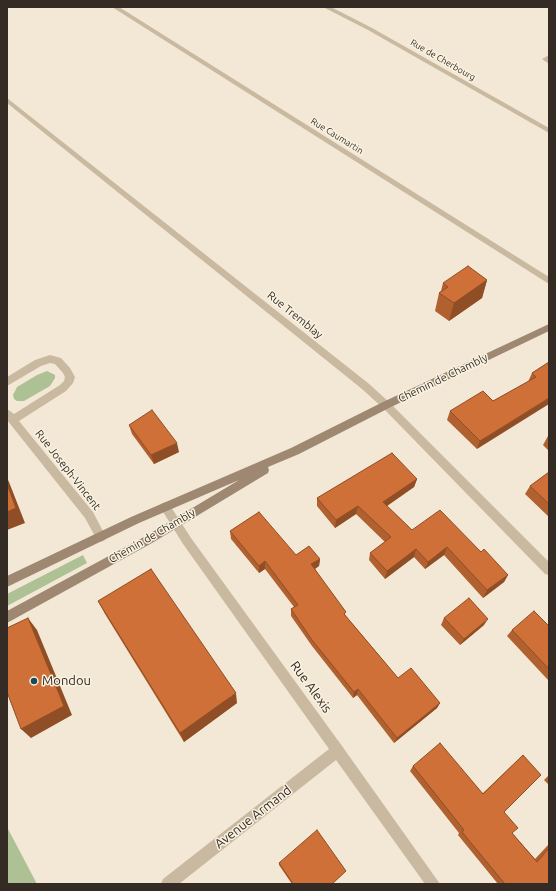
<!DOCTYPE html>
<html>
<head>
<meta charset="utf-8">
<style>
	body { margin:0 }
	#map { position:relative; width:556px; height:891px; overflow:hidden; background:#f2e8d5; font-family:Ubuntu,sans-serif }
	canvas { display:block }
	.frame { position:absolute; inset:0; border:8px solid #342b24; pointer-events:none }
</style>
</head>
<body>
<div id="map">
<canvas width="556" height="891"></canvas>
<div class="frame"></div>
</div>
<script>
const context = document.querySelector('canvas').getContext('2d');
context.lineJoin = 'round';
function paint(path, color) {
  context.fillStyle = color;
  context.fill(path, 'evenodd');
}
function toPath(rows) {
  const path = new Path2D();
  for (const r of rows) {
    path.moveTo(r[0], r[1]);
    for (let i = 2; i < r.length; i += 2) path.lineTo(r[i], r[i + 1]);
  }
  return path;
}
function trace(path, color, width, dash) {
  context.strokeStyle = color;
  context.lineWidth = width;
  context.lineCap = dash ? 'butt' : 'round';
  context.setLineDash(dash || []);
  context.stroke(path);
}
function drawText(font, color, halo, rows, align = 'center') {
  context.font = font + ' Ubuntu,sans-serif';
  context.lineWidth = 3;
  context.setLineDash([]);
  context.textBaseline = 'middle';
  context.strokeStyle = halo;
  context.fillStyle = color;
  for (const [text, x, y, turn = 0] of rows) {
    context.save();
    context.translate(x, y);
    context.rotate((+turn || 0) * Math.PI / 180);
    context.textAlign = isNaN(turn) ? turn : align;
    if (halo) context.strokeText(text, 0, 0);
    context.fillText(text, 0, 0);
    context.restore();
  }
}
paint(toPath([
	[47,371,55,375,55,378,50,386,24,401,17,401,14,399,13,395,17,387,37,375],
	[83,555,87,563,7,606,7,594],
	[7,827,37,884,7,884]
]), '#adc195');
paint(toPath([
	[549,55,549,64,542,59,549,55]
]), '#cab9a1');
paint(toPath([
	[112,7,119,7,549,277,549,284,112,7],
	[323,7,331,7,372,28,549,128,549,133,368,30,323,7],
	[7,98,368,383,389,402,549,562,549,575,545,574,383,408,362,389,7,103,7,98],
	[50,355,61,358,70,368,75,377,73,383,66,391,19,421,93,512,106,537,105,540,101,542,97,540,85,518,7,420,7,409,14,414,60,385,64,381,65,377,63,373,55,364,50,363,41,366,7,386,7,377,35,360,50,355],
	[165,502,169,504,191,538,342,746,440,884,425,884,336,760,179,884,161,884,163,879,329,749,183,544,160,507,161,504,165,502]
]), '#cab9a1');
paint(toPath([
	[549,324,549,331,389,408,299,454,268,467,269,470,268,473,152,543,7,623,7,611,144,537,239,480,139,523,7,587,7,576,131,517,291,448,383,402,549,324]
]), '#9e8872');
paint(toPath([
	[487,280,482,298,449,321,435,311,439,293,441,291,443,283],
	[549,362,477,449,447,420,450,411,493,401,528,382,532,373],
	[129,425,179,452,154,464,132,434],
	[548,436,549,436,549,451,543,445],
	[549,472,549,517,525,494,530,486],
	[417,479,414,487,387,506,412,530,481,552,508,575,504,582,483,598,444,555,425,569,414,557,385,579,369,560,370,553,385,542,356,514,335,528,317,506,317,498],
	[230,531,296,555,320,559,319,566,315,569,346,616,398,678,440,703,437,708,394,743,357,695,353,698,312,646,291,616,291,609,294,607,265,569,259,573,231,539],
	[98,601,237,703,184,742,105,614],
	[444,618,484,625,460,645,441,625],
	[549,626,549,681,507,636,512,630],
	[523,755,504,812,512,833,535,859,549,844,549,884,498,884,458,835,459,833,410,771,413,766,483,793],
	[549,775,549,785,544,780],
	[279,863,346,871,332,884,292,884,279,865]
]), '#b1602f');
paint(toPath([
	[487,280,482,298,449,321,454,303],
	[549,398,549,404,477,449,480,441],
	[177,443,179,452,154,464,151,455],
	[7,478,9,482,25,523,7,530],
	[417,479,414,487,381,510,383,502],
	[358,506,356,514,335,528,336,520],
	[447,547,444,555,425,569,428,562],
	[416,549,414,557,385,579,387,571],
	[320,559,319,566,310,572,311,564],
	[265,561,265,569,259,573,259,566],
	[508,575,504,582,483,598,487,590],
	[28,618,37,630,72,715,31,738,21,729],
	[488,619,484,625,460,645,464,639],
	[358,689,357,695,353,698,354,692],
	[236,693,237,703,184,742,180,733],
	[440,703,437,708,394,743,397,738]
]), '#904e26');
const building = toPath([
	[468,266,487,280,454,303,439,293,448,287,443,283,468,266],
	[549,362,549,398,480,441,450,411,483,391,493,401,536,377,532,373,549,362],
	[152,410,177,443,151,455,129,425,152,410],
	[392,453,417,479,383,502,412,530,440,510,481,552,484,549,508,575,487,590,447,547,428,562,416,549,387,571,370,553,391,537,358,506,336,520,317,498,392,453],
	[549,472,549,504,530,486,549,472],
	[7,484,16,508,7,512,7,484],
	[259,512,296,555,309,546,320,559,311,564,346,612,344,614,398,678,411,668,440,703,397,738,358,689,354,692,312,640,291,609,298,605,265,561,259,566,230,531,259,512],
	[151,569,236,693,180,733,98,601,151,569],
	[469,598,488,619,464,639,444,618,469,598],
	[534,611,549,626,549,669,512,630,534,611],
	[28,618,64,706,21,729,7,692,7,628,28,618],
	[440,743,483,794,523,755,541,775,504,812,518,828,512,833,537,862,549,848,549,884,505,884,462,832,464,830,413,766,440,743],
	[317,830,346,871,332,884,293,884,279,863,317,830]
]);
paint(building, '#ce7037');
trace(building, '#904e26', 1);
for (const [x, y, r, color] of [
	[34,681,4,"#184b58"]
]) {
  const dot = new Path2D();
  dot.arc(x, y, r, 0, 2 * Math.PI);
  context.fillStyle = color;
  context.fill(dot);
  trace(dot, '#faf2e1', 1.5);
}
drawText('9px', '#342b24', '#faf2e1', [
	["Rue de Cherbourg",443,60,30],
	["Rue Caumartin",337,136,32]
]);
drawText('11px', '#342b24', '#faf2e1', [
	["Rue Tremblay",295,315,39],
	["Chemin de Chambly",443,378,-26],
	["Rue Joseph-Vincent",68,470,52],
	["Chemin de Chambly",152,536,-30]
]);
drawText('13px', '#342b24', '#faf2e1', [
	["Mondou",42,681]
], 'left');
drawText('13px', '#342b24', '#faf2e1', [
	["Rue Alexis",311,687,54],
	["Avenue Armand",253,817,-38]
]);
</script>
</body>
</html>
